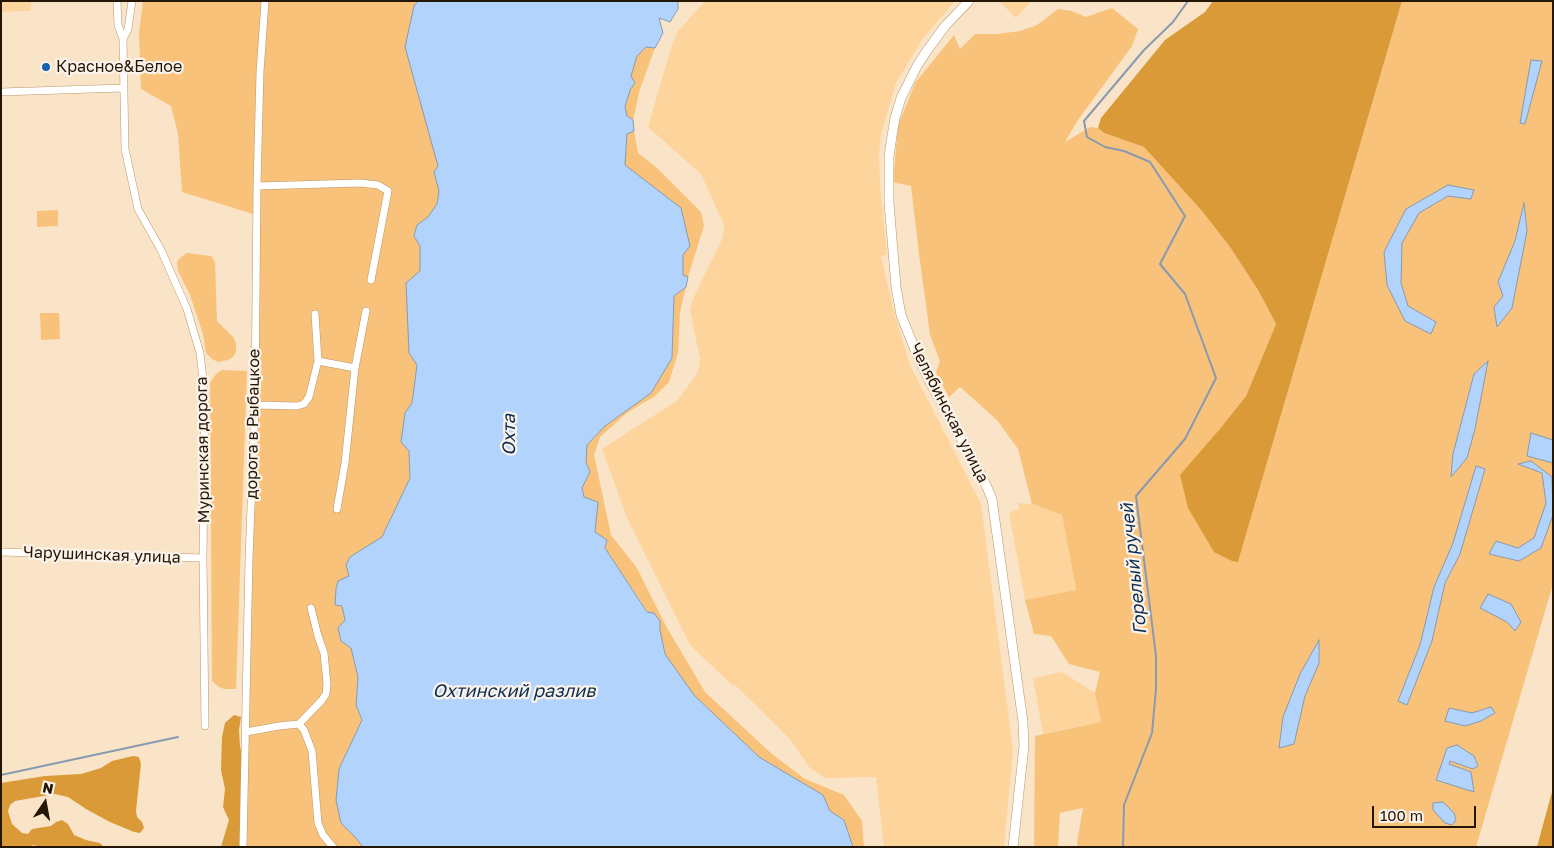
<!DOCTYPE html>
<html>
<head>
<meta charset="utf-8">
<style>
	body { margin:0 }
	#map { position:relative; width:1554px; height:848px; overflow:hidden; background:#fae4c7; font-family:"Golos Text",sans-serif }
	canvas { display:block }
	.frame { position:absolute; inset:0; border:2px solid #231604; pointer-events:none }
	.north { position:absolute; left:20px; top:778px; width:50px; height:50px; -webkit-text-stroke:4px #fbf3ea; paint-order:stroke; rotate:12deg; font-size:14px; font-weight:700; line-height:20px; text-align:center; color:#231604 }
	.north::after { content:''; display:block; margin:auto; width:18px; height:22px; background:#231604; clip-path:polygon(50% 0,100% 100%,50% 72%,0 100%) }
	.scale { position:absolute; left:1372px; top:806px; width:104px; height:22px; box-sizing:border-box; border:2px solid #231604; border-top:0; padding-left:6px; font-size:15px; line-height:18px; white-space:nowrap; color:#231604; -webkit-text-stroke:4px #fbf3ea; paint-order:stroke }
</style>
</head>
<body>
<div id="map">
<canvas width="1554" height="848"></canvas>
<div class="frame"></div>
<div class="north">N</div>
<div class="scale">100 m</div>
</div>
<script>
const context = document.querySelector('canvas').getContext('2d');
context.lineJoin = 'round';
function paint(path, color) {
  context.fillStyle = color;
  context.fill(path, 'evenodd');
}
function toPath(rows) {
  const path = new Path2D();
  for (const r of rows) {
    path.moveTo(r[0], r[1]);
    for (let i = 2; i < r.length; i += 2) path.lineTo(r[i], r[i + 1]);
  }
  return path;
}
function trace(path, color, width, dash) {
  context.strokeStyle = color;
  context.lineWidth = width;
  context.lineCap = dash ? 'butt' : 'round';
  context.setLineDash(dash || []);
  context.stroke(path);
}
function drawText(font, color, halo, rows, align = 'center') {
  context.font = font + ' "Golos Text",sans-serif';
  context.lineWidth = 4.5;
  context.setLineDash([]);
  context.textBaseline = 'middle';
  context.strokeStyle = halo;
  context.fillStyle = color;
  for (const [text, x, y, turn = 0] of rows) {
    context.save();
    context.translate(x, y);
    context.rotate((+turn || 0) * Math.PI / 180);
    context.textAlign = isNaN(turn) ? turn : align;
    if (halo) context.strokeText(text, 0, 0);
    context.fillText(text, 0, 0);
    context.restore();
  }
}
paint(toPath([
	[1,1,31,1,31,11,1,12],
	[705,1,955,1,922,40,896,83,887,114,881,134,879,156,880,185,887,255,881,256,894,312,910,365,981,504,1013,750,1004,847,884,847,876,777,825,778,809,767,790,739,736,686,732,685,690,645,627,518,602,449,678,400,698,372,700,359,690,310,693,299,723,237,724,225,701,174,648,127,671,48,678,31],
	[999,1,1032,1,1016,18],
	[1018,503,1032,504,1062,515,1076,591,1025,600,1009,513,1019,509],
	[1062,672,1095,693,1101,722,1043,734,1033,678]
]), '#fed49d');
paint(toPath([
	[143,1,418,1,414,6,438,166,434,172,439,191,437,204,428,217,417,225,414,236,420,246,420,271,409,353,417,365,412,403,405,413,409,451,410,478,382,537,350,557,349,576,335,605,342,606,345,620,338,628,341,641,351,648,358,677,356,705,362,720,339,769,341,823,356,838,363,847,245,847,256,215,182,192,178,134,171,106,141,89,139,33],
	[1402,1,1553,1,1553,584,1476,847,1078,847,1077,842,1083,808,1060,813,1058,847,1034,847,1035,736,1101,722,1095,693,1100,672,1069,664,1051,636,1034,634,1025,600,1076,590,1062,515,1032,504,1018,449,997,420,960,387,949,397,936,373,940,361,930,335,919,254,911,186,893,182,898,126,915,83,954,35,960,49,975,34,997,34,1020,31,1037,25,1058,9,1072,11,1086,17,1112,8,1138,29,1132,46,1078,120,1065,142,1090,127,1098,128,1104,133,1144,147,1202,211,1230,247,1258,290,1276,324,1246,396,1219,430,1238,562],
	[646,47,655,48,640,89,633,120,627,116,625,107,630,90,635,83,631,76,637,56],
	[634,131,638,153,657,168,701,212,704,226,688,277,683,276,683,255,625,165,627,134],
	[58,210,58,226,37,227,37,211],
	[187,253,211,256,215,262,217,321,234,338,236,344,236,352,233,357,228,360,218,362,212,359,206,353,203,334,190,295,178,271,177,262,181,257],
	[686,287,680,312,678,353,669,382,655,396,628,412,600,437,594,455,611,535,637,568,666,626,705,692,772,754,805,779,844,795,862,821,864,847,853,847,844,820,830,811,823,795,759,757,694,695,665,654,660,630,660,621,648,612,605,548,607,540,595,532,598,502,584,497,582,488,590,472,586,462,587,445,605,426,651,393,672,358,674,296],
	[40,313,59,313,60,339,41,340],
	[222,370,247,371,236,689,224,689,219,687,212,681,210,383,216,374]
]), '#f8c27a');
paint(toPath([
	[1213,1,1402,1,1238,562,1232,561,1214,552,1188,508,1180,475,1219,430,1246,396,1276,324,1258,290,1230,247,1202,211,1144,147,1104,133,1098,128,1101,118,1165,40,1205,12],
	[234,715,241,717,239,730,240,746,243,760,240,847,221,847,229,820,223,807,225,789,221,770,222,737,225,723],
	[133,756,139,757,141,764,136,811,137,817,142,822,144,828,140,833,134,832,110,822,86,809,68,797,55,794,15,801,10,805,8,811,12,824,22,833,28,834,32,829,51,826,56,822,62,820,68,824,74,835,86,840,100,843,104,847,41,847,33,845,30,847,1,847,1,783,45,776,81,774,101,768,112,761],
	[1553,788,1553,847,1537,847]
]), '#da9a38');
const water = toPath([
	[418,1,678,1,678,9,670,22,659,18,663,33,655,48,646,47,637,56,631,76,635,83,630,90,625,107,627,116,633,120,634,131,627,134,625,165,681,208,690,246,683,255,683,275,688,277,686,287,674,296,672,358,651,393,605,426,587,445,586,462,590,472,582,488,584,497,598,502,595,532,607,540,605,548,647,612,654,613,660,621,660,630,665,654,694,695,759,757,823,795,830,811,844,820,853,847,363,847,356,838,341,823,336,800,339,769,362,720,356,705,358,677,351,648,341,641,338,628,345,620,342,606,335,605,336,589,338,581,349,576,346,565,350,557,382,537,410,478,409,451,401,442,405,413,412,403,417,365,409,353,406,283,420,271,420,246,414,236,417,225,428,217,437,204,439,191,434,172,438,166,405,47,414,6,418,1],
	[1531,60,1542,61,1525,124,1520,123,1531,60],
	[1448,185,1474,190,1471,199,1448,196,1419,213,1402,243,1401,283,1408,306,1436,322,1431,334,1405,321,1387,285,1384,252,1406,209,1448,185],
	[1524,203,1527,231,1512,308,1497,327,1494,307,1503,296,1498,282,1515,241,1524,203],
	[1488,361,1475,429,1467,458,1451,477,1453,454,1474,374,1488,361],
	[1531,433,1553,440,1553,463,1527,456,1531,433],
	[1531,461,1552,477,1553,515,1541,548,1519,561,1489,554,1496,541,1518,548,1534,538,1546,503,1542,473,1518,464,1531,461],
	[1476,466,1485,469,1460,554,1445,583,1432,641,1407,705,1398,701,1420,645,1434,587,1453,543,1476,466],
	[1488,594,1511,604,1521,622,1515,631,1507,622,1480,608,1488,594],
	[1319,640,1319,663,1305,696,1294,744,1279,748,1283,717,1300,674,1319,640],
	[1491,707,1495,713,1481,721,1465,726,1445,721,1449,708,1472,713,1491,707],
	[1457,745,1474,756,1478,766,1473,769,1450,761,1449,764,1471,772,1474,792,1436,780,1447,748,1457,745],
	[1443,802,1454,813,1456,820,1452,825,1445,823,1433,810,1433,803,1443,802]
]);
paint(water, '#b2d3fb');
trace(water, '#879ab1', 1);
trace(toPath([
	[1,775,178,737],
	[1123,847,1124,805,1152,733,1156,689,1156,656,1136,496,1185,439,1216,378,1185,294,1160,264,1185,216,1150,162,1124,151,1105,147,1087,137,1084,121,1144,50,1173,22,1188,1]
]), '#879ab1', 2);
const minor = toPath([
	[117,1,118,25,123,39,125,149,138,209,161,250,187,309,200,353,205,397,203,558,205,726],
	[123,39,128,29,132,1],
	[1,92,123,88],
	[257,186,360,183,378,185,388,191,371,280],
	[318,361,355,368],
	[255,405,297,406,304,404,309,397,318,361,315,314],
	[337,509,345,463,355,368,366,311],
	[1,552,203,558],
	[311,608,318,636,324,653,327,684,326,694,322,700,299,724,304,730,312,751,318,823,323,835,333,847],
	[246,732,279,726,299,724],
	[243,847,249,558,255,405,257,186,260,72,265,1]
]);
const tertiary = toPath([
	[969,1,945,26,926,52,917,66,901,98,895,118,892,136,889,156,889,203,896,287,901,315,918,357,930,382,972,458,986,485,992,499,1023,722,1024,746,1013,847]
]);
trace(minor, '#ba9769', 8);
trace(tertiary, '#ba9769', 10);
trace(minor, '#fff', 7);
trace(tertiary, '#fff', 9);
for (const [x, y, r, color] of [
	[46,67,5,"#1561b0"]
]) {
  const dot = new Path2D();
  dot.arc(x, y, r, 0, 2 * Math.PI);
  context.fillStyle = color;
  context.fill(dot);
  trace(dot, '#fbf3ea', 2);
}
drawText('16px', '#231604', '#fbf3ea', [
	["Красное&Белое",56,67]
], 'left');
drawText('16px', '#231604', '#fbf3ea', [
	["Челябинская улица",949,413,63],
	["дорога в Рыбацкое",253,424,-89],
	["Муринская дорога",203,450,-91],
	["Чарушинская улица",102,555,2]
]);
drawText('italic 18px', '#0c2e54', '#fbf3ea', [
	["Охта",509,435,-90],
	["Горелый ручей",1134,569,-96],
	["Охтинский разлив",514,691]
]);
</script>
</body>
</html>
